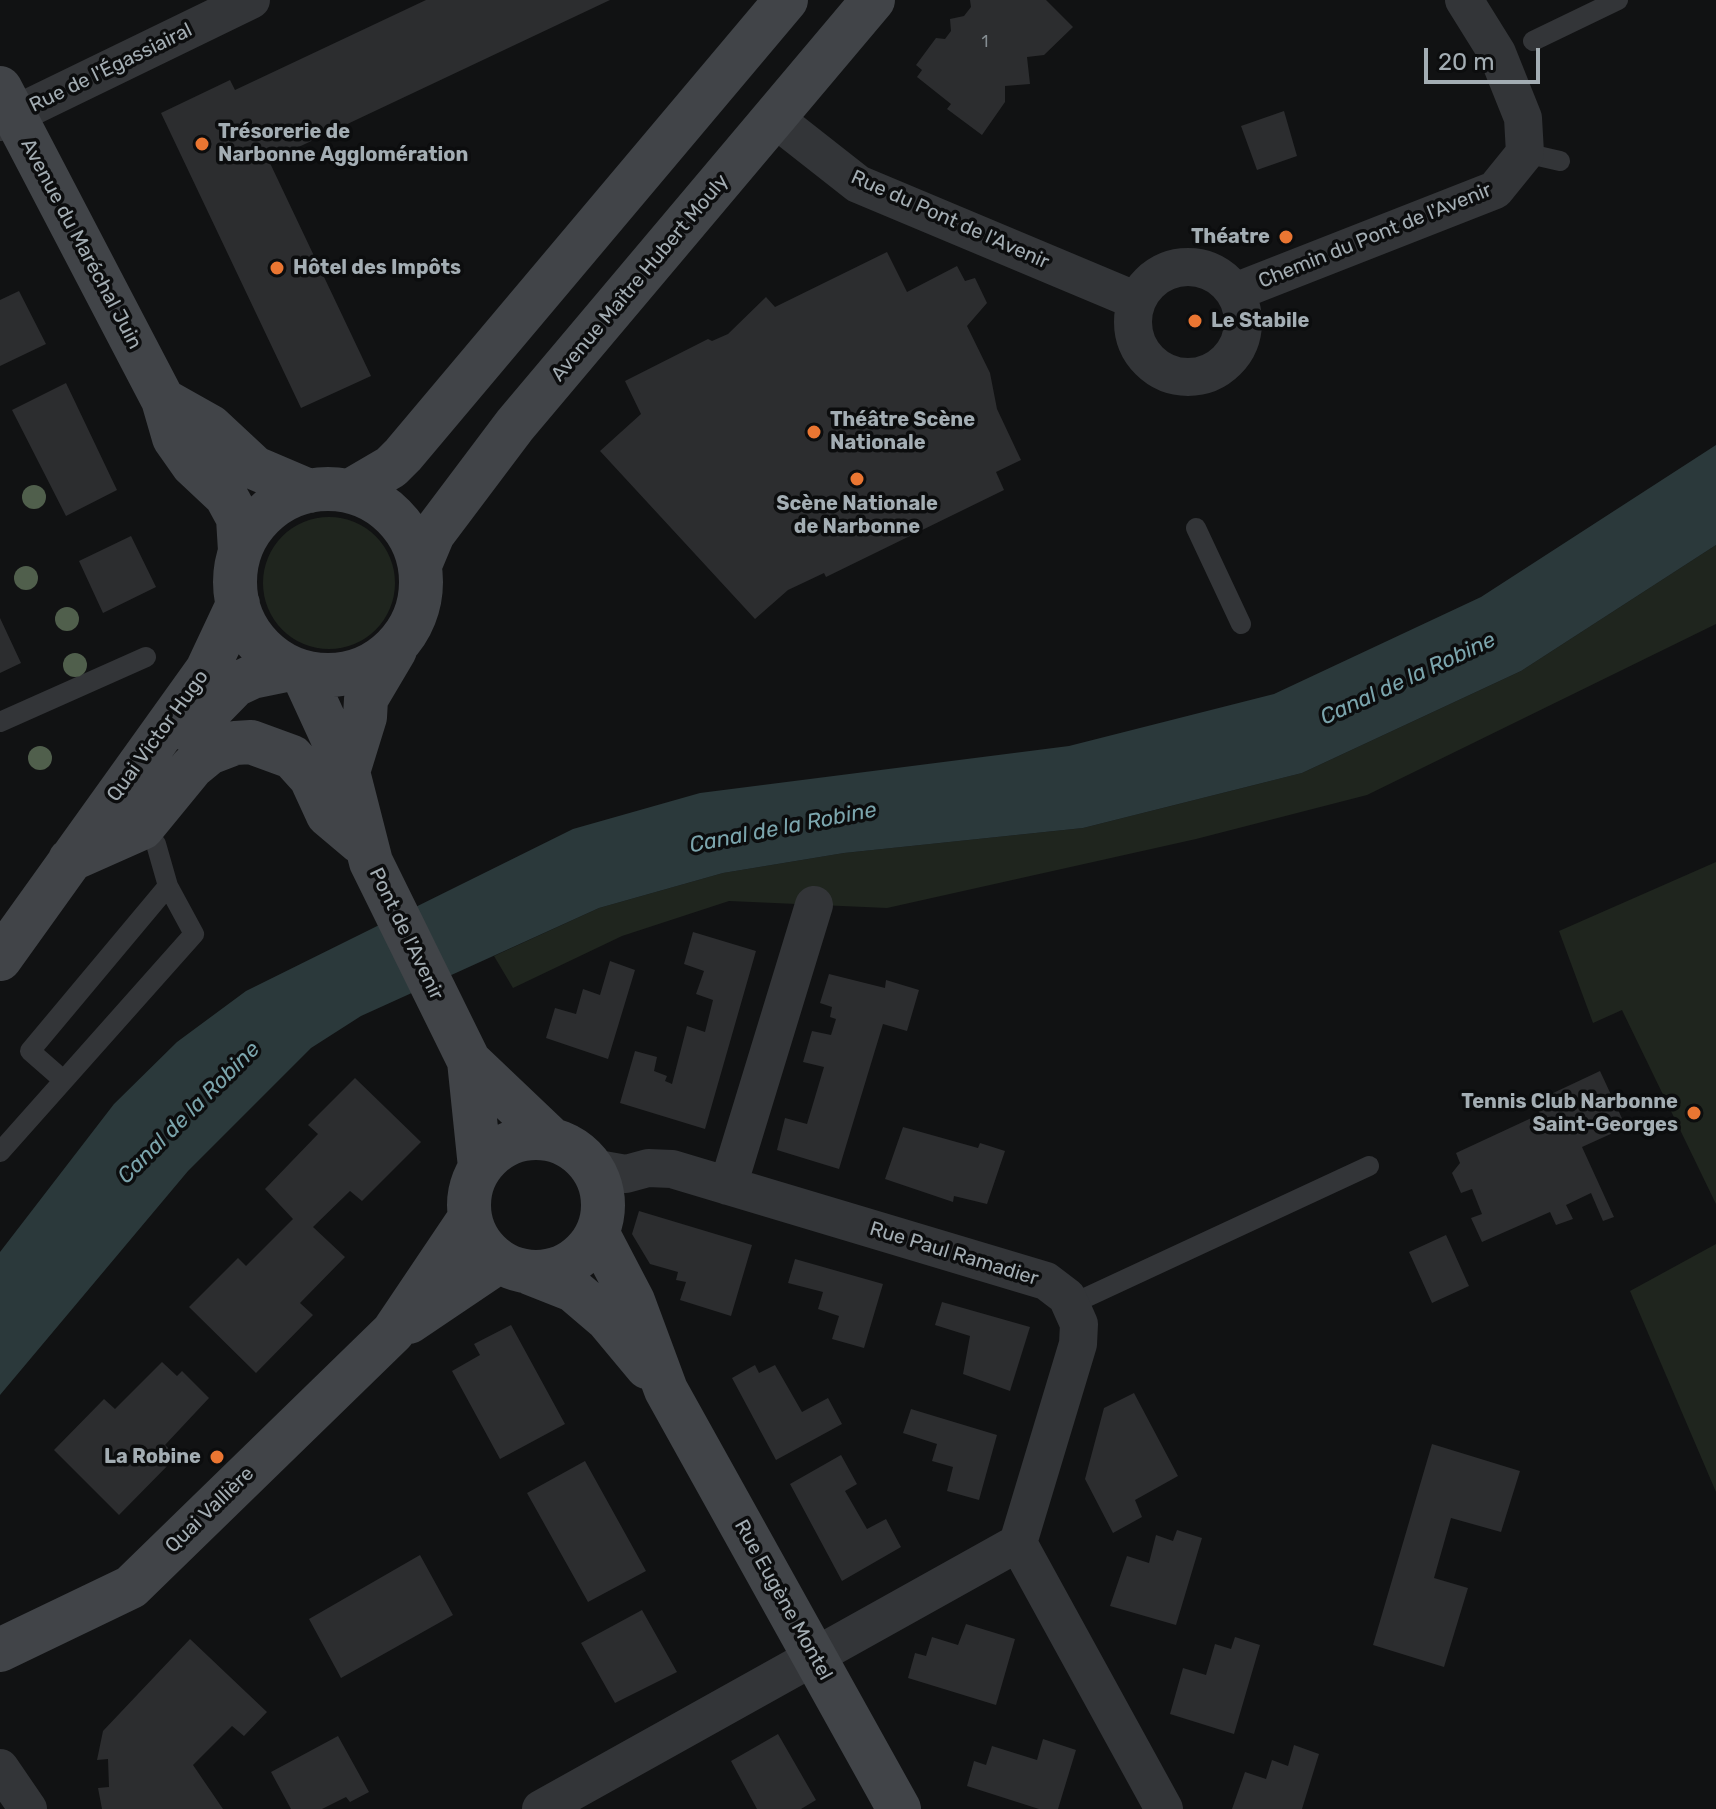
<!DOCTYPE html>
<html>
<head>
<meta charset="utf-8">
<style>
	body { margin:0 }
	#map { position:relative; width:1716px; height:1809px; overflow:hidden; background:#111213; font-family:Rubik,sans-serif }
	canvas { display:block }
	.scale { position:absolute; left:1424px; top:48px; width:116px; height:36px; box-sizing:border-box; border:4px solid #a3adb3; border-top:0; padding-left:10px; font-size:24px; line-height:28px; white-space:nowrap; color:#a3adb3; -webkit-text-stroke:6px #0c0d0e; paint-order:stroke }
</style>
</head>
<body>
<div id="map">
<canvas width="1716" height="1809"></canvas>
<div class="scale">20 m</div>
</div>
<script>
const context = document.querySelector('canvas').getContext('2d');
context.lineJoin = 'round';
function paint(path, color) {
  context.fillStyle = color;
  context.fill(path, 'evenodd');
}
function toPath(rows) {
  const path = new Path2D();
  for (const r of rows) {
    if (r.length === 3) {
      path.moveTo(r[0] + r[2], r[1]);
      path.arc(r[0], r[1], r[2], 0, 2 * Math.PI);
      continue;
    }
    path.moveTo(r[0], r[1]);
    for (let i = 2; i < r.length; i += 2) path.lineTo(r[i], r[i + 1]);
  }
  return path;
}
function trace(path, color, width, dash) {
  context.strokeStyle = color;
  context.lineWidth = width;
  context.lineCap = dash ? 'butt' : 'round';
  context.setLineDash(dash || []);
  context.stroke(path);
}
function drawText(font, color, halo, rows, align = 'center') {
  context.font = font + ' Rubik,sans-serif';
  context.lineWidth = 7;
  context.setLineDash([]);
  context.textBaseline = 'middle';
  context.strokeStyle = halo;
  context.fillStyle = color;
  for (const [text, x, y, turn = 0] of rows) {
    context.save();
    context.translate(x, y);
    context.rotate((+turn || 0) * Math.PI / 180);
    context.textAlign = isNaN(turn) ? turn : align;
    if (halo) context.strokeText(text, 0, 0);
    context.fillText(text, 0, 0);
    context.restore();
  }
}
paint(toPath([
	[329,583,66],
	[1716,545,1716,624,1367,795,1196,839,887,908,729,901,622,936,513,988,494,956,599,908,723,873,844,853,1083,828,1302,773,1521,671],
	[1716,862,1716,1204,1622,1010,1593,1023,1559,931],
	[1716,1244,1716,1492,1630,1291]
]), '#1f251e');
paint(toPath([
	[1716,445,1716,545,1521,671,1302,773,1083,828,844,853,723,873,599,908,361,1016,311,1048,188,1171,0,1395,0,1252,114,1104,177,1042,246,991,573,829,700,793,1069,746,1274,694,1481,597]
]), '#2b393b');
paint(toPath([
	[426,0,610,0,269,161,371,376,301,408,161,113,230,80,235,90],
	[970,0,1046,0,1073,27,1044,55,1027,57,1030,84,1005,86,1005,102,982,135,947,109,951,104,917,77,922,70,916,65,936,38,945,39,951,31,950,19,964,16,971,7],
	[1284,111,1297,156,1257,170,1241,126],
	[887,252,907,292,957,266,965,281,975,278,987,303,967,326,990,373,997,409,1021,460,996,472,1004,490,826,577,824,573,788,590,755,619,600,451,641,414,625,381,708,339,712,341,728,334,766,297,775,307],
	[19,291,46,344,0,366,0,300],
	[66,383,117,490,66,516,12,410],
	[131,536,156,587,103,613,79,561],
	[0,618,21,663,0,673],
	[693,932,756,951,705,1129,620,1103,635,1051,657,1057,654,1071,667,1076,665,1081,672,1084,687,1026,705,1032,713,1000,696,994,704,971,684,964],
	[610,961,635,970,608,1059,546,1038,555,1008,576,1014,583,989,600,995],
	[829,974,885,988,886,980,919,990,907,1031,883,1024,839,1169,777,1150,785,1118,807,1124,824,1067,803,1062,812,1031,831,1035,836,1019,830,1017,832,1007,820,1003],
	[1600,1071,1626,1127,1582,1147,1614,1217,1603,1221,1591,1193,1566,1205,1573,1219,1556,1225,1550,1212,1482,1242,1471,1218,1482,1214,1472,1189,1461,1193,1452,1173,1460,1163,1456,1153,1540,1114,1534,1102],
	[355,1078,421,1142,362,1201,350,1191,313,1227,345,1257,300,1303,313,1315,256,1373,189,1307,238,1258,246,1266,293,1219,265,1189,318,1134,308,1125],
	[903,1127,978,1148,980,1143,1005,1151,987,1204,954,1196,953,1202,885,1179],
	[639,1211,752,1245,731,1316,680,1300,686,1282,676,1280,678,1272,650,1264,632,1234],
	[1446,1235,1469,1286,1432,1303,1409,1252],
	[795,1259,883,1284,864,1348,832,1339,839,1316,818,1309,823,1292,788,1283],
	[942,1302,1030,1327,1010,1391,963,1374,970,1336,935,1325],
	[511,1325,565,1424,500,1459,452,1371,480,1355,474,1344],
	[162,1362,177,1376,182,1371,209,1398,165,1445,177,1456,119,1515,54,1450,104,1399,115,1409],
	[755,1365,759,1373,775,1365,802,1412,828,1398,842,1424,776,1460,732,1378],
	[1134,1393,1178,1476,1135,1500,1142,1517,1113,1533,1085,1479,1104,1408],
	[911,1409,997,1435,979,1500,947,1491,953,1467,932,1461,937,1444,903,1433],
	[1432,1444,1520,1471,1501,1532,1451,1518,1434,1578,1468,1588,1444,1667,1373,1645],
	[841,1455,857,1484,845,1491,867,1529,886,1519,901,1547,842,1581,790,1484],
	[585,1461,646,1571,588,1602,527,1493],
	[1177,1530,1202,1538,1176,1625,1110,1606,1127,1556,1149,1563,1156,1535,1173,1541],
	[420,1555,453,1615,341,1678,309,1619],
	[642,1610,677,1672,615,1703,581,1643],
	[966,1624,1015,1639,996,1705,908,1678,915,1653,926,1656,932,1637,958,1645],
	[1235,1637,1260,1645,1234,1734,1170,1714,1183,1668,1206,1675,1215,1644,1231,1649],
	[190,1639,267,1712,244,1736,232,1726,193,1765,223,1809,102,1809,98,1788,109,1787,108,1759,97,1760,103,1731],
	[778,1734,816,1800,801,1809,757,1809,731,1761],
	[338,1736,369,1792,350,1802,346,1797,322,1809,291,1809,271,1772],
	[1043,1739,1076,1750,1058,1809,1039,1809,967,1786,974,1761,986,1765,992,1746,1037,1760],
	[1294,1745,1319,1754,1302,1809,1232,1809,1245,1772,1266,1779,1272,1760,1288,1766]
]), '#2c2d2f');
trace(toPath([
	[1533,41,1618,0],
	[1525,153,1560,161],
	[1196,528,1241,624],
	[0,722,146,657],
	[62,1079,30,1051,168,886],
	[0,1152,194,934,168,886,156,844,142,828],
	[1072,1304,1369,1166]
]), '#333538', 20);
trace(toPath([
	[774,118,858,184,1137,301],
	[0,122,251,0],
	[1188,322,55],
	[1235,292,1495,190,1525,153,1523,118,1497,53,1464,0],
	[592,1168,626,1174,648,1168,672,1169,1046,1281,1067,1297,1079,1324,1078,1344,1018,1543,1164,1809],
	[728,1186,814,905],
	[0,1768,28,1809],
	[541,1809,1018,1543]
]), '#333538', 38);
trace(toPath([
	[0,88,163,400,174,438,193,465,226,496,238,518,240,551],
	[163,400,211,427,255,468,309,491],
	[328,582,93],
	[350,491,391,467,403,455,786,0],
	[420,565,433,534,515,425,873,0],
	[303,674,348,772,371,862,469,1061,480,1167],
	[190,731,235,685,252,677,291,669],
	[348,772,365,717,366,699,395,650],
	[70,860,142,828,192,767,209,753,235,743,251,742,292,757,311,778,328,815,360,842],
	[0,959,207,670,238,604],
	[469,1061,551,1139],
	[536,1205,67],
	[598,1234,633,1301,666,1390,899,1809],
	[530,1273,573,1290,607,1319,647,1367],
	[409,1322,498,1262],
	[0,1650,131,1587,393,1332,469,1219]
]), '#414448', 44);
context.fillStyle = '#505f4c';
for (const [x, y] of [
	[34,497],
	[26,578],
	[67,619],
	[75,665],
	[40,758]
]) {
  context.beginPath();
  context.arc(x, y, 12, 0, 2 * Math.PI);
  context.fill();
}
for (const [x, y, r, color] of [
	[202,144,8,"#ea7632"],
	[1286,237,8,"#ea7632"],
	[277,268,8,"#ea7632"],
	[1195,321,8,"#ea7632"],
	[814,432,8,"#ea7632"],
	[857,479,8,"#ea7632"],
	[1694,1113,8,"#ea7632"],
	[217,1457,8,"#ea7632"]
]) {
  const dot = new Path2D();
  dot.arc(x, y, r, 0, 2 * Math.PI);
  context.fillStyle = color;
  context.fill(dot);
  trace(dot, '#0c0d0e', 3);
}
drawText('16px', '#858d92', null, [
	["1",985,42]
]);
drawText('20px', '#a3adb3', '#0c0d0e', [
	["Rue de l'Égassiairal",111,68,-26],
	["Rue du Pont de l'Avenir",950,220,24],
	["Chemin du Pont de l'Avenir",1375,236,-22],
	["Avenue du Maréchal Juin",81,244,62],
	["Avenue Maître Hubert Mouly",640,278,-50],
	["Quai Victor Hugo",158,736,-54],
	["Pont de l'Avenir",406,934,64],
	["Rue Paul Ramadier",954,1254,17],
	["Quai Vallière",210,1510,-44],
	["Rue Eugène Montel",783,1600,61]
]);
drawText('bold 20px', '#a3adb3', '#0c0d0e', [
	["Trésorerie de",218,132],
	["Narbonne Agglomération",218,155],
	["Théatre",1270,237,"right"],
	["Hôtel des Impôts",293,268],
	["Le Stabile",1211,321],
	["Théâtre Scène",830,420],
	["Nationale",830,443],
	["Scène Nationale",857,504,"center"],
	["de Narbonne",857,527,"center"],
	["Tennis Club Narbonne",1678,1102,"right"],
	["Saint-Georges",1678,1125,"right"],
	["La Robine",201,1457,"right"]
], 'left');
drawText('italic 22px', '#7ba5ad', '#0c0d0e', [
	["Canal de la Robine",1408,679,-25],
	["Canal de la Robine",783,828,-11],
	["Canal de la Robine",189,1113,-45]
]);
</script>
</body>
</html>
